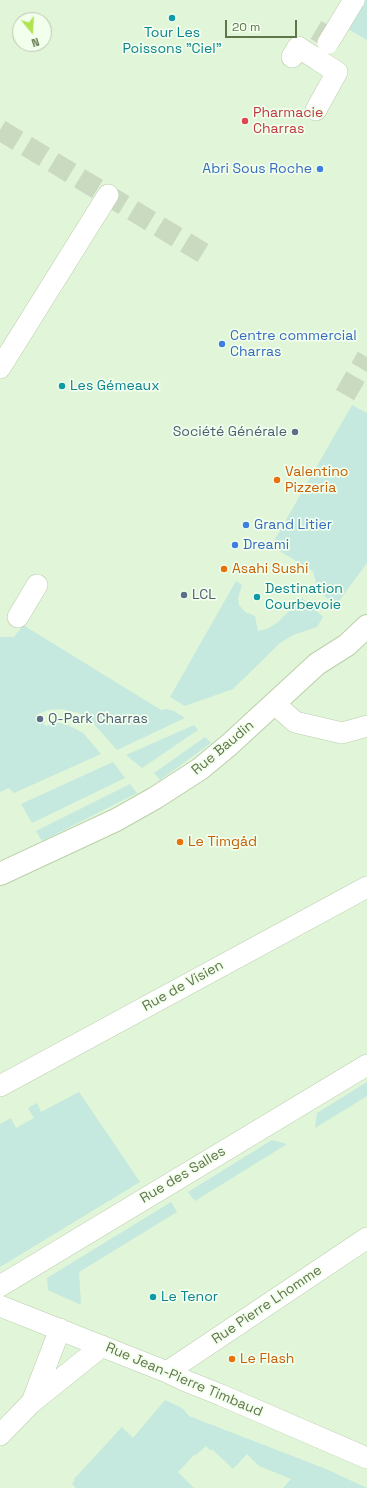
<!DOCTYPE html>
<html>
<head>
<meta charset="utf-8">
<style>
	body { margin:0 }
	#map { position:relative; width:367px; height:1488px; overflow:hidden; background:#ecfce7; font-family:"Space Grotesk",sans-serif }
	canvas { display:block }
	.north { position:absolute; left:12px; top:12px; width:40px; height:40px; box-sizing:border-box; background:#f2ffed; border:1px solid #b8c8ac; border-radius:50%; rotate:162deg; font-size:11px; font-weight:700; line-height:16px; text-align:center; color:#61754b }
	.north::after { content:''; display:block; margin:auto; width:14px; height:18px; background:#afe34f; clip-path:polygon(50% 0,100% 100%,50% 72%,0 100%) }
	.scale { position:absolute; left:225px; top:20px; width:72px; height:18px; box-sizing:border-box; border:2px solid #61754b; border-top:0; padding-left:5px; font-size:12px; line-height:14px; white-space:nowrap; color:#61754b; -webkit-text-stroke:3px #f2ffed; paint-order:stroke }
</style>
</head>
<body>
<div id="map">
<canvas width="367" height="1488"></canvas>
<div class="north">N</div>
<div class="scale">20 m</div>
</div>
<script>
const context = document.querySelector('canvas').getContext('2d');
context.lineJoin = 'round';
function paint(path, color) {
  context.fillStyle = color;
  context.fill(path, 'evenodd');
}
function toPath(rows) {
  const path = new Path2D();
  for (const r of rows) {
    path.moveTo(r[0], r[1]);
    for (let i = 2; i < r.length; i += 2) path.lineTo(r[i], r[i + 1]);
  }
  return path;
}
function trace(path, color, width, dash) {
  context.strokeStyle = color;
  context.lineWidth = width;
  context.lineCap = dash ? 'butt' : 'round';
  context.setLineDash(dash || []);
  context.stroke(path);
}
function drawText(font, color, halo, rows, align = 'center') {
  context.font = font + ' "Space Grotesk",sans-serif';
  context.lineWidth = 3.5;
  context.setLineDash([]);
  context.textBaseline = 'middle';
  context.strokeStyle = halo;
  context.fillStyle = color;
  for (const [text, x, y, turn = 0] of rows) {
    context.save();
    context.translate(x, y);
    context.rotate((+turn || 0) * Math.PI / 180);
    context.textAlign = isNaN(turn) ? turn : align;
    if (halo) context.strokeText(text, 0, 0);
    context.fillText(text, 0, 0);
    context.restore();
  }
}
paint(toPath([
	[0,0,367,0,367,1488,0,1488],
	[20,20,44,20,44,44,20,44]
]), '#e1f5d8');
paint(toPath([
	[356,0,367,0,367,40,341,25],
	[352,405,367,413,367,563,336,605,318,591,313,571,271,546],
	[236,581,242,585,238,598,239,605,245,612,255,616,258,631,267,629,277,623,302,598,323,617,317,627,293,635,280,643,233,689,185,706,170,697],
	[23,625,161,710,166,709,174,711,185,718,117,750,94,724,79,713,61,709,48,710,36,715,46,726,58,723,65,724,74,728,83,733,101,754,14,793,9,788,0,792,0,637,14,637],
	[194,725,198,730,142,768,126,755],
	[205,737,211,743,160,780,154,773],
	[113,762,125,778,32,823,21,804],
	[130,784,137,793,42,841,36,831],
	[367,1082,367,1096,315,1128,317,1113],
	[79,1092,140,1182,0,1267,0,1124,11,1118,16,1128,34,1118,28,1108,37,1103,41,1112],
	[272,1140,287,1144,195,1201,188,1192],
	[171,1202,177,1212,79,1272,81,1305,48,1290,47,1278],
	[165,1400,182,1408,189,1416,326,1469,367,1488,283,1488,291,1479,259,1466,247,1454,233,1469,212,1449,211,1451,206,1446,196,1455,195,1454,178,1472,194,1488,76,1488,72,1484,75,1480,74,1479,122,1427,133,1438]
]), '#c5e9df');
trace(toPath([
	[316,30,338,43],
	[0,130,203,253],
	[345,395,367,357]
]), '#c9dac0', 21, [21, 10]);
const street = toPath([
	[292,57,298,47,318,60,318,58],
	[316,110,337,72,318,60],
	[0,368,108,195],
	[18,617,37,585],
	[275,704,295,722,342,733,367,726],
	[0,1086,367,887],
	[0,1286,367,1065],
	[0,1306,167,1372,186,1381,221,1395,367,1458],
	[167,1372,367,1238],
	[32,1402,60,1329],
	[0,1435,31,1403,102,1346]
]);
const secondary = toPath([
	[0,874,116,820,155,798,200,769,229,745,317,664,347,645,367,626]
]);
trace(street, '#bbcead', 22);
trace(secondary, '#bbd0aa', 24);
trace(street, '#fff', 21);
trace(secondary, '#fff', 22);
const streetBridge = toPath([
	[328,43,354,0]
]);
trace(streetBridge, '#bbcead', 22, []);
trace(streetBridge, '#fff', 21);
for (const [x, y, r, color] of [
	[172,18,4,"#0f9aa8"],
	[245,121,4,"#e0444e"],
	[320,169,4,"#3f7fe0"],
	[222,344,4,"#3f7fe0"],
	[62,386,4,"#0f9aa8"],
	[295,432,4,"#5c6f8a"],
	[277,480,4,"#e8710a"],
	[246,525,4,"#3f7fe0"],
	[235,545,4,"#3f7fe0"],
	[224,569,4,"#e8710a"],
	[184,595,4,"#5c6f8a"],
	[257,597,4,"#0f9aa8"],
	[40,719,4,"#5c6f8a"],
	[180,842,4,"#e8710a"],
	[153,1297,4,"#0f9aa8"],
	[232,1359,4,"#e8710a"]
]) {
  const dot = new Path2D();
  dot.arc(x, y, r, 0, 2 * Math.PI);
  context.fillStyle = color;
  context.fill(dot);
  trace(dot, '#f2ffed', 1.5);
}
drawText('14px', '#0d838f', '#f2ffed', [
	["Tour Les",172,33,"center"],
	["Poissons \"Ciel\"",172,49,"center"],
	["Les Gémeaux",70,386],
	["Destination",265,589],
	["Courbevoie",265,605],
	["Le Tenor",161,1297]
], 'left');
drawText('14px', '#be3a42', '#f2ffed', [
	["Pharmacie",253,113],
	["Charras",253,129]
], 'left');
drawText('14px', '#366cbe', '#f2ffed', [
	["Abri Sous Roche",312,169,"right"],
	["Centre commercial",230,336],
	["Charras",230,352],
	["Grand Litier",254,525],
	["Dreami",243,545]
], 'left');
drawText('14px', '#4e5e75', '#f2ffed', [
	["Société Générale",287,432,"right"],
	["LCL",192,595],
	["Q-Park Charras",48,719]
], 'left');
drawText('14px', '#c56008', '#f2ffed', [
	["Valentino",285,472],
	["Pizzeria",285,488],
	["Asahi Sushi",232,569],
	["Le Timgåd",188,842],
	["Le Flash",240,1359]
], 'left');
drawText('14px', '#61754b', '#f2ffed', [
	["Rue Baudin",223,748,-40],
	["Rue de Visien",183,986,-29],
	["Rue des Salles",183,1175,-31],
	["Rue Pierre Lhomme",267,1305,-34],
	["Rue Jean-Pierre Timbaud",184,1380,23]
]);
</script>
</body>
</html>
